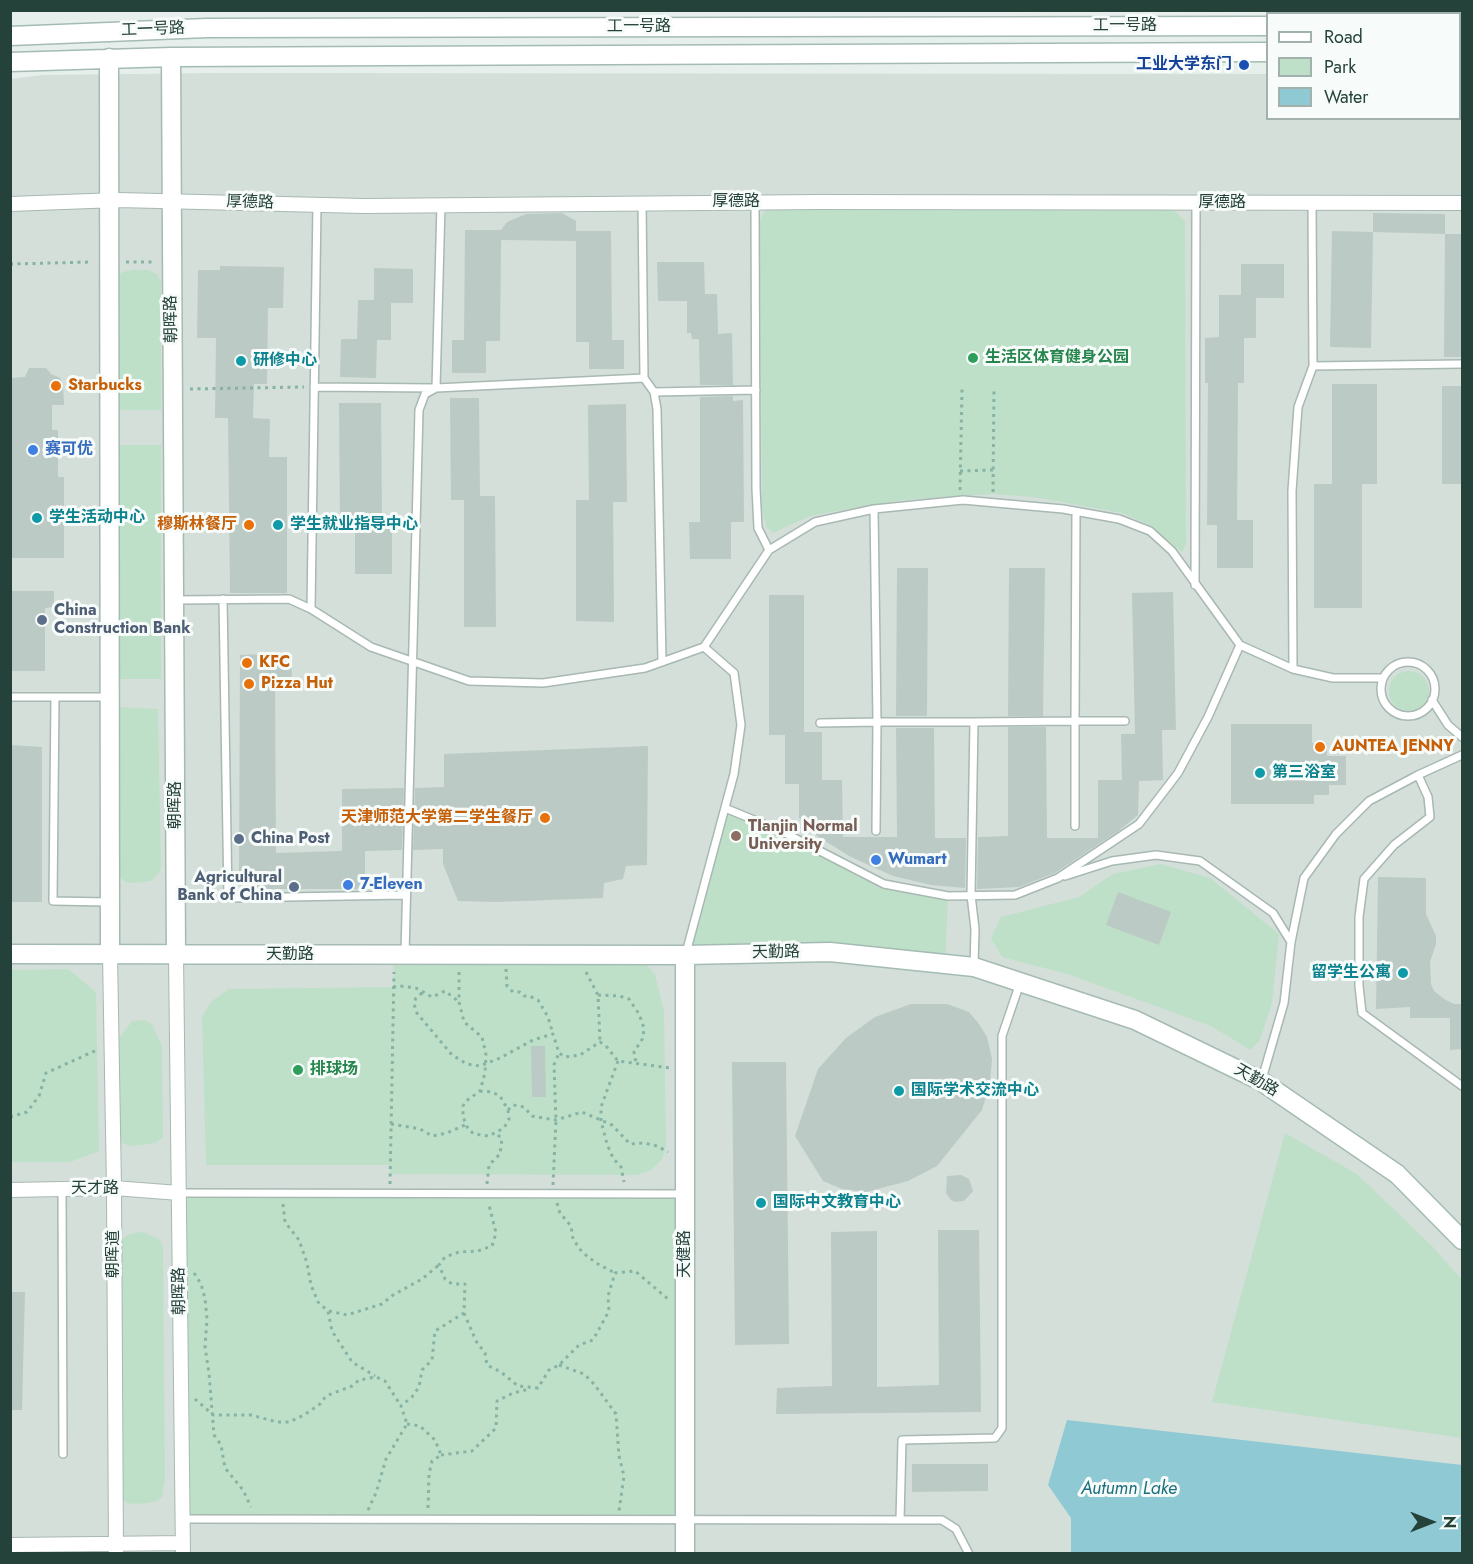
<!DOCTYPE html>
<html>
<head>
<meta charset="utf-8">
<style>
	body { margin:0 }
	#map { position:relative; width:1473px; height:1564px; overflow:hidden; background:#e6efeb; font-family:Jost,sans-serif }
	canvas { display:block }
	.frame { position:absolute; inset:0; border:12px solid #24423a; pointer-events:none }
	.legend { position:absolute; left:1266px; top:12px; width:195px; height:108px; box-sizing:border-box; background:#f7fbf9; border:2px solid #a3b1ad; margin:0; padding:8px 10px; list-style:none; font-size:18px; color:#24423a }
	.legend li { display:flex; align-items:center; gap:12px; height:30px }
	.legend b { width:30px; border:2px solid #a3b1ad }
	.north { position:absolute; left:1401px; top:1492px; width:60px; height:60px; -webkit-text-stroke:4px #f7fbf9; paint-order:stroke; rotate:90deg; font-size:16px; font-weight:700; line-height:24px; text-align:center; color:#24423a }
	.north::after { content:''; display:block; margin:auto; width:21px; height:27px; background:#24423a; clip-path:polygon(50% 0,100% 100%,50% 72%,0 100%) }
</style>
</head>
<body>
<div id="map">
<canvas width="1473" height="1564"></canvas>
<div class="frame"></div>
<ul class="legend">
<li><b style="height:8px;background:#fff"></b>Road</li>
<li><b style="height:16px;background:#bfe0c8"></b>Park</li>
<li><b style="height:16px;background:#8ec9d4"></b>Water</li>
</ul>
<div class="north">N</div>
</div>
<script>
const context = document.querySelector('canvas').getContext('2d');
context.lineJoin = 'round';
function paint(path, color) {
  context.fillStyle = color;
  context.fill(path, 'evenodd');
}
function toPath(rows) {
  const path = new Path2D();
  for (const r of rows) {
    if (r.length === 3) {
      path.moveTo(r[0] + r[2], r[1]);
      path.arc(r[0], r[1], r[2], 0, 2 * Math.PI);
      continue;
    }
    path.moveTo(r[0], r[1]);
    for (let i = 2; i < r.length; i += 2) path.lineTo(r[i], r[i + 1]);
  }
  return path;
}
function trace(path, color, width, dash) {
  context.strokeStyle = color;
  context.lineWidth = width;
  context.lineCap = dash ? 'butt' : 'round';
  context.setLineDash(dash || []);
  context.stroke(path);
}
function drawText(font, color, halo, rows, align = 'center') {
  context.font = font + ' Jost,"Noto Sans SC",sans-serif';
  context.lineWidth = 6;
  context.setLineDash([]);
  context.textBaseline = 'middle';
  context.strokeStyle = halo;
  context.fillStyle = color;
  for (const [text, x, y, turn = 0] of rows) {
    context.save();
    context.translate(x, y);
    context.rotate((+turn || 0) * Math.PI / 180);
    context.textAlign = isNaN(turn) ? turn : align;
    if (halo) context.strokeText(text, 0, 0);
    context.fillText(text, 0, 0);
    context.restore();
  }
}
paint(toPath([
	[215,73,1267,74,1268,118,1460,118,1460,73,1462,73,1462,1553,11,1553,10,79,43,75]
]), '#d4dfda');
paint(toPath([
	[771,208,1170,208,1177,213,1185,222,1186,544,1182,552,1148,524,1122,513,1033,497,993,494,903,500,855,508,810,516,773,533,767,528,762,510,760,222,764,212],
	[134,270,148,270,157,274,161,282,161,410,113,410,114,282,122,272],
	[116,445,161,445,161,679,116,679],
	[1409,691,20],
	[116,707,158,709,161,867,158,874,151,881,135,883,126,882,119,877],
	[725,808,783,832,884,884,948,896,945,964,685,955],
	[1161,864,1210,878,1279,934,1272,1003,1260,1040,1250,1050,1211,1026,1067,974,1002,957,991,938,1001,917,1079,897,1113,874],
	[394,963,647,965,655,975,664,1011,666,1148,662,1159,651,1170,637,1175,390,1174,389,1165,206,1165,202,1016,212,1001,229,989,393,987],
	[68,969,96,992,99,1151,70,1162,11,1162,11,970],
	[145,1020,152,1024,162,1046,163,1137,156,1143,132,1146,124,1144,117,1135,115,1044,132,1021],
	[1285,1133,1357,1174,1433,1247,1462,1280,1462,1438,1212,1402],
	[179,1193,685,1194,685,1519,183,1519],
	[143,1232,160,1240,163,1247,165,1478,162,1497,156,1501,148,1503,135,1504,127,1503,121,1498,121,1241,126,1236,133,1233]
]), '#bfe0c8');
paint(toPath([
	[1067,1420,1462,1465,1462,1553,1071,1553,1071,1518,1048,1485]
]), '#8ec9d4');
paint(toPath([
	[562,213,576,221,576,231,611,231,612,340,624,340,624,369,589,369,589,342,576,342,576,241,501,240,500,341,486,341,486,373,452,373,452,340,464,340,465,230,501,230,507,222,526,214],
	[1373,213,1445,214,1445,234,1373,232],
	[1332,231,1373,232,1371,348,1330,347],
	[1445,234,1462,234,1462,357,1444,357],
	[657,262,704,262,705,294,717,294,718,334,732,333,733,385,700,385,699,339,692,339,691,333,687,333,687,301,658,301],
	[1241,264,1284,264,1284,298,1256,298,1256,338,1244,338,1244,383,1238,383,1237,520,1253,520,1253,568,1217,568,1217,525,1207,525,1208,383,1205,383,1205,338,1219,337,1219,295,1241,295],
	[220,266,284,267,283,308,268,308,267,384,254,384,253,418,270,419,269,457,287,457,287,593,230,593,228,418,215,418,216,338,197,338,198,270,220,270],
	[374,268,413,269,413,303,391,303,391,340,377,340,376,378,340,377,341,339,357,339,358,300,374,300],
	[29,368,46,368,51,374,60,378,63,386,64,405,52,405,52,430,58,430,58,477,64,477,64,558,10,558,10,378,25,377],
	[1332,384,1377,384,1377,484,1362,484,1362,608,1314,608,1314,484,1332,484],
	[1442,386,1462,386,1462,484,1442,484],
	[733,396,733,401,743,400,744,522,731,522,731,559,690,559,689,522,700,522,700,397],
	[450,398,479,398,480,496,495,496,496,627,464,627,464,500,451,500],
	[339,403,381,403,382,521,392,521,392,574,355,574,355,527,340,527],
	[626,404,627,502,613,502,614,622,576,621,576,500,589,500,588,405],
	[897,568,928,568,927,716,896,716],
	[1009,568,1045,568,1043,716,1008,716],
	[10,591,54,591,54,607,45,608,45,671,10,671],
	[1173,592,1176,730,1162,730,1163,780,1139,781,1138,815,1117,832,1055,873,1019,887,977,889,978,837,1008,836,1008,727,1046,727,1047,838,1098,838,1098,780,1122,780,1121,734,1135,734,1132,593],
	[769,595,804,595,804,732,822,732,822,780,842,780,843,837,897,837,896,728,934,728,935,838,966,838,965,888,931,885,893,876,851,857,817,836,799,818,799,784,785,784,785,735,769,735],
	[291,653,292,683,275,683,276,853,342,851,342,789,404,788,402,850,365,851,365,889,260,889,239,872,240,655],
	[1231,724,1312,724,1312,743,1327,743,1327,756,1346,756,1346,785,1329,785,1329,795,1314,795,1314,804,1231,804],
	[10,745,42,747,42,902,10,902],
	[648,746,647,865,626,866,623,879,604,883,603,898,496,902,458,901,443,864,443,849,413,850,415,788,444,787,444,754],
	[1378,877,1426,878,1426,914,1436,936,1436,944,1430,962,1431,984,1434,991,1444,999,1454,1004,1462,1004,1462,1049,1450,1050,1450,1018,1410,1018,1410,1007,1376,1009],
	[1118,892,1171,912,1159,945,1106,925],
	[911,1004,947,1004,969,1012,979,1024,987,1037,992,1059,990,1083,982,1110,937,1166,908,1181,866,1192,842,1189,823,1181,795,1136,818,1069,846,1038,875,1017],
	[531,1046,545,1046,546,1097,532,1097],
	[732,1062,786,1062,789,1344,735,1345],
	[961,1175,969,1179,973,1191,964,1201,955,1202,951,1200,946,1193,947,1176],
	[938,1230,979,1230,981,1412,776,1414,777,1388,832,1386,831,1232,877,1231,877,1387,939,1385],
	[10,1292,25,1292,22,1410,10,1410],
	[912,1464,988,1464,988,1491,912,1492]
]), '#bbcac4');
const lane = toPath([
	[755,202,756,488,758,528,769,550],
	[1312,204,1313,366,1462,364],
	[644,378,654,392,657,409,662,662],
	[314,387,436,388,441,205],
	[654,392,756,390],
	[874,509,877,722,974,722,971,895,975,929,974,967],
	[1195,585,1196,203],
	[223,599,228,898,405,895],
	[176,600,289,599,311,609,371,647,469,681,543,683,645,668,704,647,769,550,815,522,874,509,963,500,1063,509,1119,519,1150,531,1172,551,1240,645,1208,717,1178,773,1139,824,1058,878,1015,895,948,896,884,884,783,832,725,808],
	[311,609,317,205],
	[1240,645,1293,669,1333,678,1383,678],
	[1408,689,27],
	[1293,669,1292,491,1298,407,1313,366],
	[10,697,110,697],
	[55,697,53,901,107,902],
	[1432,700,1448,725,1462,737],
	[974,722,1075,721,1076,512],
	[820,723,877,722,876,831],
	[1418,775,1428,797,1430,817,1394,845,1364,879,1359,917,1359,986,1362,1013,1462,1086],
	[1075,826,1075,721,1125,721],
	[1065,876,1112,861,1156,855,1200,861,1273,913,1291,942],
	[686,953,734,774,741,725,734,673,704,647],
	[405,954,419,410,425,394,436,388,644,378,642,203],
	[1262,1079,1284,1003,1291,942,1304,878,1336,834,1369,801,1418,775,1462,755],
	[62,1189,63,1454],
	[179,1193,684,1194],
	[183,1519,942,1520,956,1529,969,1554],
	[900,1520,902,1440,995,1438,1002,1428,1002,1036,1020,983]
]);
const street = toPath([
	[10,204,118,200,364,206,819,202,1462,203],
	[110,954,114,1188,116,1554],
	[176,955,183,1554],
	[10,1190,114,1188,179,1193],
	[10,1545,183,1543]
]);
const secondary = toPath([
	[1460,26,1462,26],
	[10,36,207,28,1268,26],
	[1460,52,1462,52],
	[171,57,176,955],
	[109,58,110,954],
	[10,62,171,57,1268,52],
	[10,954,685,955,830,952,974,967,1135,1020,1261,1081,1397,1174,1462,1240],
	[685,955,685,1554]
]);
trace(lane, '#a8b8b2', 10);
trace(street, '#a8b8b2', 16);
trace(secondary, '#a4bbb3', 21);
trace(toPath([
	[126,262,155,262],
	[10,264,92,262],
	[190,389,304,387],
	[960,471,993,470],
	[960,490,962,388],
	[993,492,994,387],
	[506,969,507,986,513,992,520,992,524,996,529,996,538,1000,548,1017,553,1034],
	[459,972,459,1002,464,1022,482,1037,486,1055,485,1073,480,1091,466,1101,463,1106,463,1117,468,1129,474,1134,489,1136,504,1128,509,1119,508,1110,500,1096,492,1092,480,1091],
	[586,972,598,995,600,1042],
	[393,987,400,986,416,988,432,997,445,991,458,1001],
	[422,993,416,998,414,1003,416,1012,452,1055,467,1064,480,1066,500,1058,533,1040,553,1034,559,1053,565,1057,580,1055,600,1042,606,1046,618,1061,670,1068],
	[598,995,619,996,629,999,639,1014,644,1028,643,1038,634,1052,635,1059,638,1063],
	[618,1061,601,1107,601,1121,607,1144,613,1158,621,1167,624,1182],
	[508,1110,513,1105,524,1107,532,1116,556,1120,582,1112,612,1125,630,1144,644,1143,657,1146,668,1152],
	[10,1117,27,1112,39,1096,46,1073,97,1050],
	[391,1124,420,1129,432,1136,447,1133,465,1125],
	[390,1184,394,972],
	[487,1184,489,1165,500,1154,502,1139,496,1133],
	[553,1185,556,1120,554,1065,559,1053],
	[557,1203,560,1213,571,1226,573,1239,582,1252,596,1263,615,1273],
	[283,1204,285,1222,299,1240,307,1263,311,1285,318,1302,328,1311,332,1331,352,1362,375,1376],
	[194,1273,201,1284,205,1298,207,1319,205,1347,209,1373,214,1435,221,1445,225,1468,243,1490,251,1507],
	[329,1311,347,1315,382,1304,393,1295,422,1279,439,1265],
	[464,1313,476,1341,485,1353,487,1365,501,1372,518,1386,538,1388,549,1370,559,1365,579,1345,593,1340,609,1311,608,1296,615,1273,635,1271,668,1299],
	[559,1365,584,1374,594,1384,616,1414,619,1456,624,1476,619,1511],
	[195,1399,213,1415,251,1415,277,1422,289,1422,304,1415,320,1404,326,1396,352,1386,359,1380,376,1377,385,1381,401,1406],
	[407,1424,420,1426,435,1440,441,1455,432,1461,429,1474,428,1509],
	[441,1455,472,1451,496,1428,497,1401,513,1393,530,1389],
	[368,1510,376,1493,386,1459,407,1424,401,1406,412,1397,419,1387,422,1370,432,1360,435,1331,464,1313,465,1284,452,1284,445,1279,439,1265,445,1257,459,1252,478,1251,492,1246,496,1233,489,1205]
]), '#86b3a5', 3, [3, 4.5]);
trace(lane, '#fff', 7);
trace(street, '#fff', 14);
trace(secondary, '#fff', 18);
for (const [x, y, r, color] of [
	[1244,65,6,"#1a4fb4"],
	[973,358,6,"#2e9e5b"],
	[241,361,6,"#0f9aa8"],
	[56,386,6,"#e8710a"],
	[33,450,6,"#3f7fe0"],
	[37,518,6,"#0f9aa8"],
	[249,525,6,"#e8710a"],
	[278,525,6,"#0f9aa8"],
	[42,620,6,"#5c6f8a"],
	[247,663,6,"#e8710a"],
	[249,684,6,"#e8710a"],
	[1320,747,6,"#e8710a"],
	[1260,773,6,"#0f9aa8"],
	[545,818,6,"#e8710a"],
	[736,836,6,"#8d6e63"],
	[239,839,6,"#5c6f8a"],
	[876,860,6,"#3f7fe0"],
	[348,885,6,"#3f7fe0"],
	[294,887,6,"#5c6f8a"],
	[1403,973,6,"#0f9aa8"],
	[298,1070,6,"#2e9e5b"],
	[899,1091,6,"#0f9aa8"],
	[761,1203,6,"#0f9aa8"]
]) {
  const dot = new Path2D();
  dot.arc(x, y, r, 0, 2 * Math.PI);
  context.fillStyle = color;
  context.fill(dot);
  trace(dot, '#f7fbf9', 2);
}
drawText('16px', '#24423a', '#f7fbf9', [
	["工一号路",1125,26],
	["工一号路",639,27],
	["工一号路",153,30,-2],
	["厚德路",736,202],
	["厚德路",250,203,2],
	["厚德路",1222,203],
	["朝晖路",172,319,-91],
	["朝晖路",176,805,-90],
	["天勤路",776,953,-1],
	["天勤路",290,955],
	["天勤路",1256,1081,30],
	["天才路",95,1189],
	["朝晖道",114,1254,-90],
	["天健路",685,1254,-90],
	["朝晖路",180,1291,-91]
]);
drawText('bold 16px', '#164399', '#f7fbf9', [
	["工业大学东门",1232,65]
], 'right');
drawText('bold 16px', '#27864d', '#f7fbf9', [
	["生活区体育健身公园",985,358],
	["排球场",310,1070]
], 'left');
drawText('bold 16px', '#0d838f', '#f7fbf9', [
	["研修中心",253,361],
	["学生活动中心",49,518],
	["学生就业指导中心",290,525],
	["第三浴室",1272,773],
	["留学生公寓",1391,973,"right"],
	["国际学术交流中心",911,1091],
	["国际中文教育中心",773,1203]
], 'left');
drawText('bold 16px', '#c56008', '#f7fbf9', [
	["Starbucks",68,386],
	["穆斯林餐厅",237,525,"right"],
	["KFC",259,663],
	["Pizza Hut",261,684],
	["AUNTEA JENNY",1332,747],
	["天津师范大学第二学生餐厅",533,818,"right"]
], 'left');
drawText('bold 16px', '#366cbe', '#f7fbf9', [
	["赛可优",45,450],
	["Wumart",888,860],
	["7-Eleven",360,885]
], 'left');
drawText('bold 16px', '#4e5e75', '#f7fbf9', [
	["China",54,611],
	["Construction Bank",54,629],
	["China Post",251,839],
	["Agricultural",282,878,"right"],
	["Bank of China",282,896,"right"]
], 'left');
drawText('bold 16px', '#785e54', '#f7fbf9', [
	["TIanjin Normal",748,827],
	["University",748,845]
], 'left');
drawText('italic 18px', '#1c6f80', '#f7fbf9', [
	["Autumn Lake",1129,1490]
]);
</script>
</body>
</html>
